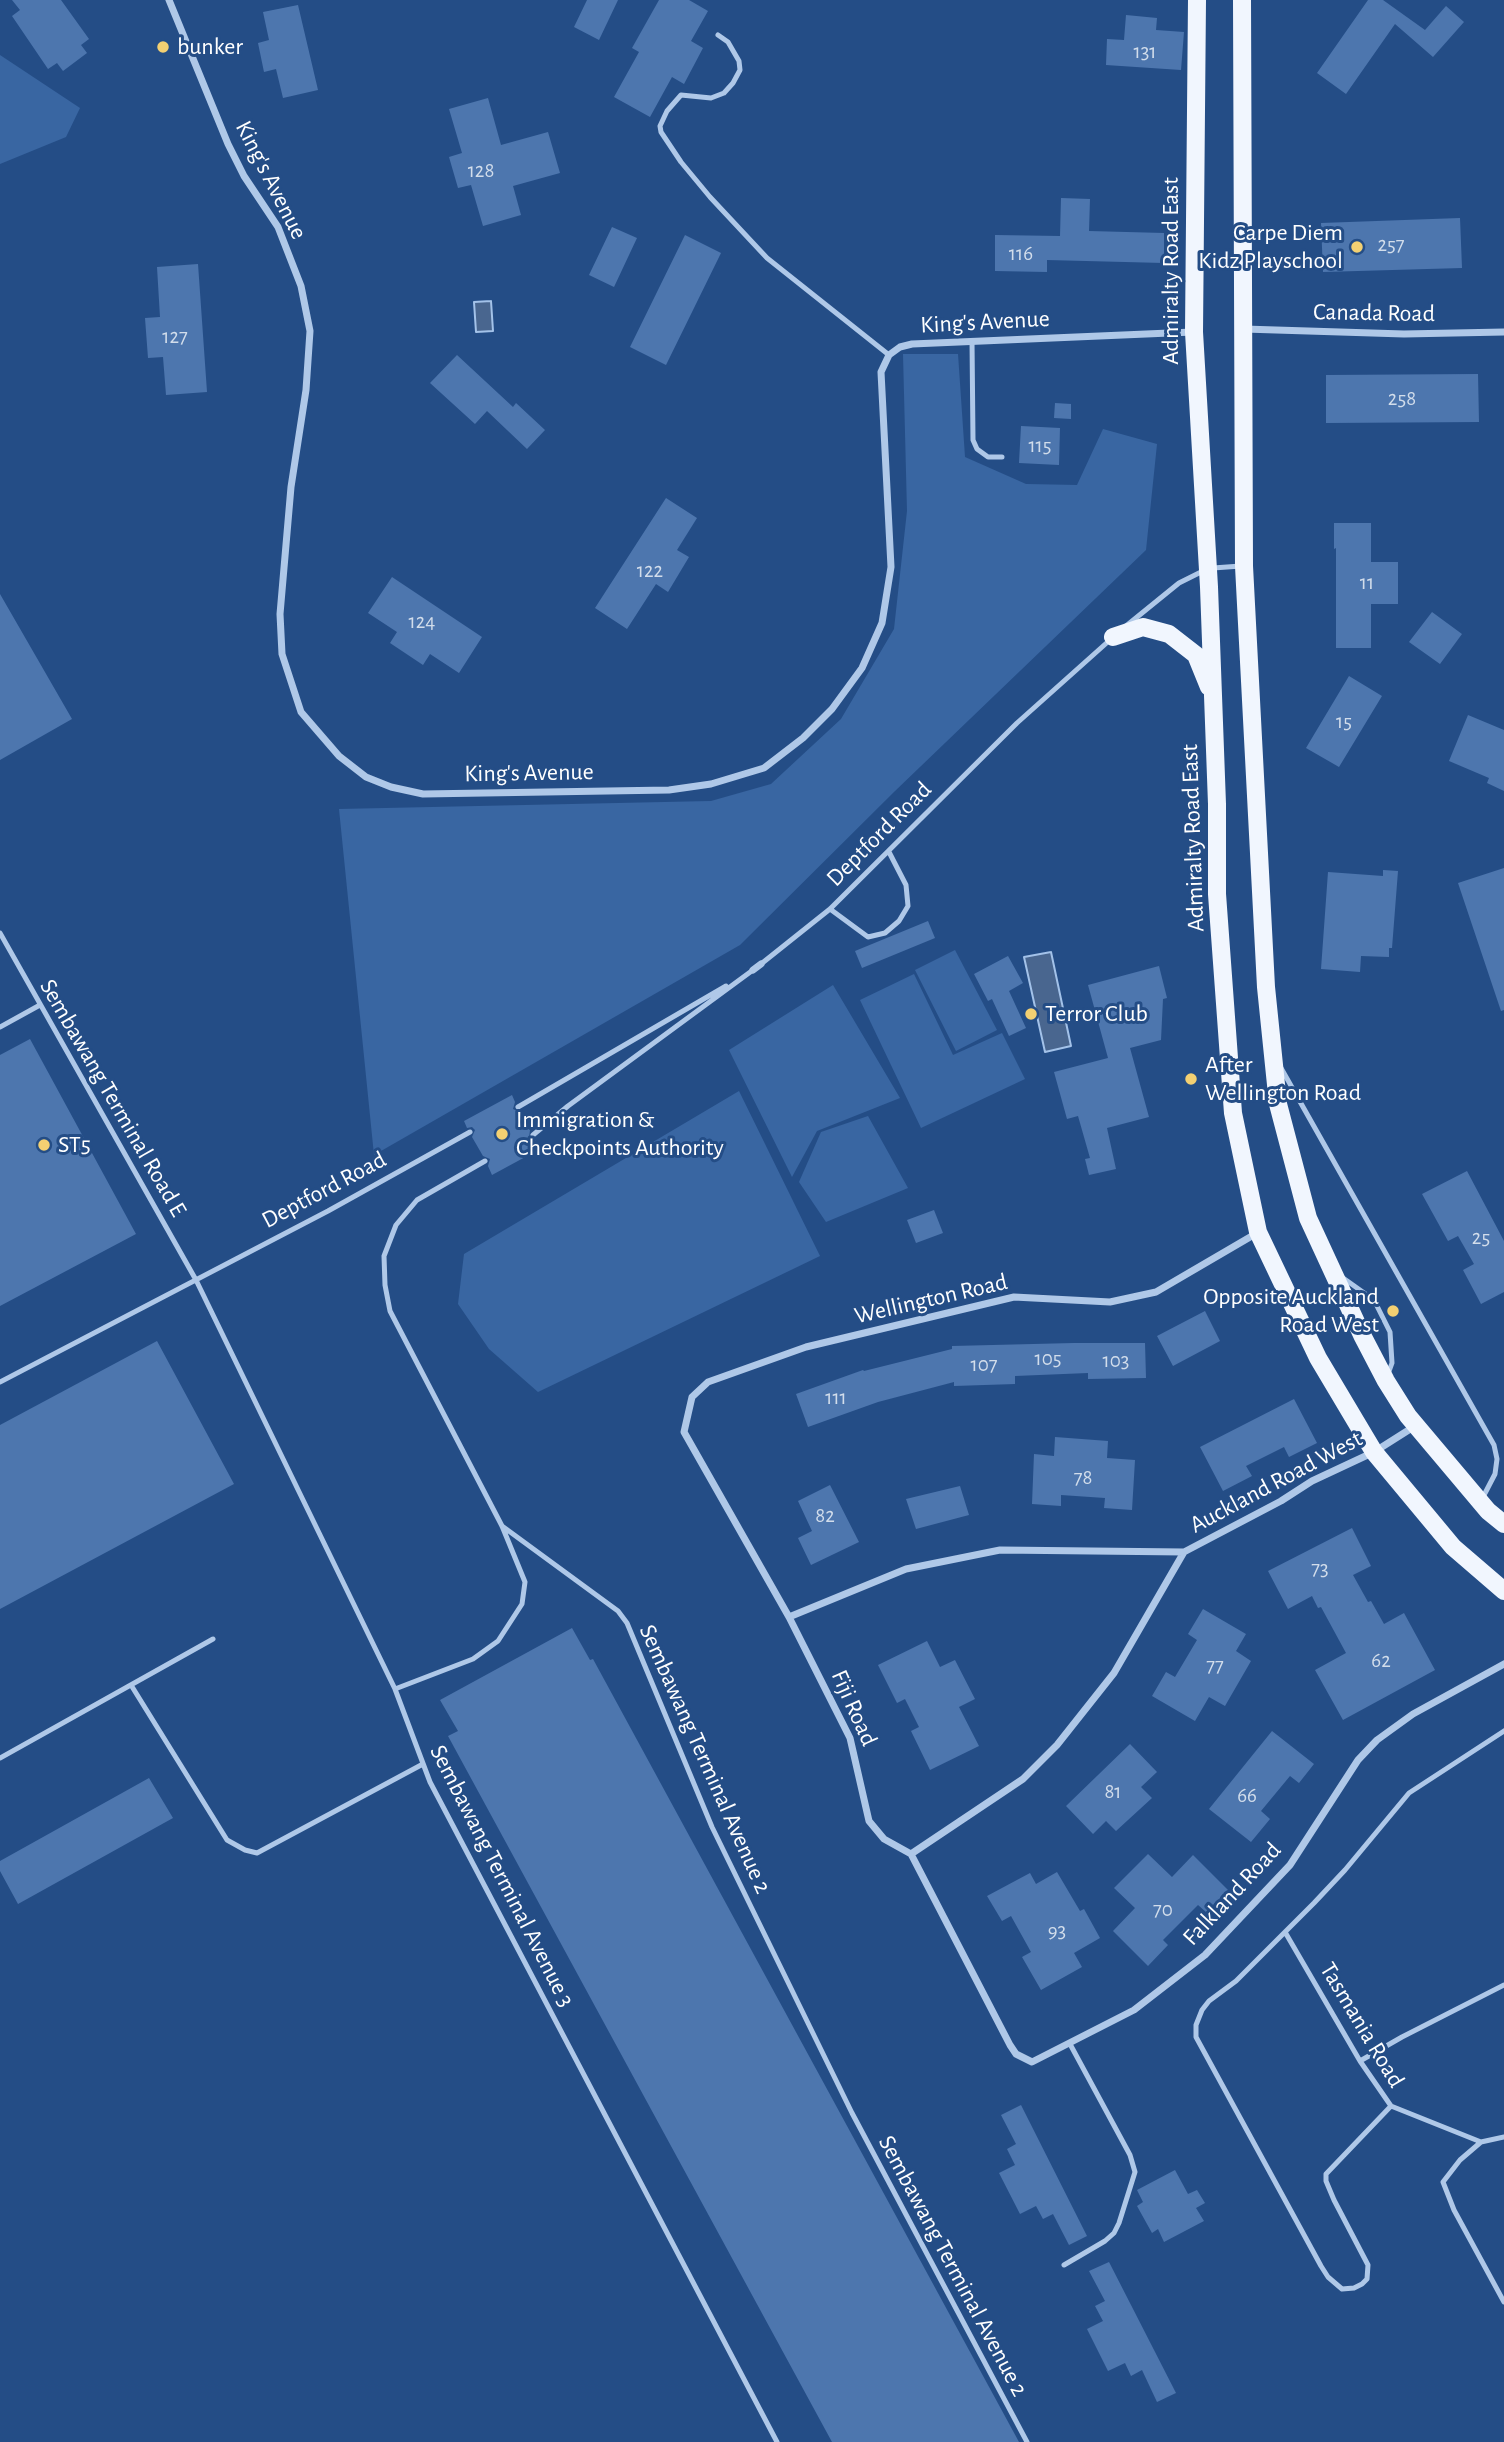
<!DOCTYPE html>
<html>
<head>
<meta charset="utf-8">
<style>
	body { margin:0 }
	canvas { display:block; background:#244d86 }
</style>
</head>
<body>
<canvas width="1504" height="2442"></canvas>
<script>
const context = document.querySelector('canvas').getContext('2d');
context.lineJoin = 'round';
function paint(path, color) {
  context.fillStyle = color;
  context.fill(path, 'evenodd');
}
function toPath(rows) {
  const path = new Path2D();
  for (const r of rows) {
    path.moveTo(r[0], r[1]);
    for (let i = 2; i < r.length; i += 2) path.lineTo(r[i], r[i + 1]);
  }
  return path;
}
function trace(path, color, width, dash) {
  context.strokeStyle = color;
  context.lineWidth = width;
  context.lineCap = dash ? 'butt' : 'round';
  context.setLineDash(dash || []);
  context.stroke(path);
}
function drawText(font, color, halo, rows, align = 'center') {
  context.font = font + ' "Alegreya Sans",sans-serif';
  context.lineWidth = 6;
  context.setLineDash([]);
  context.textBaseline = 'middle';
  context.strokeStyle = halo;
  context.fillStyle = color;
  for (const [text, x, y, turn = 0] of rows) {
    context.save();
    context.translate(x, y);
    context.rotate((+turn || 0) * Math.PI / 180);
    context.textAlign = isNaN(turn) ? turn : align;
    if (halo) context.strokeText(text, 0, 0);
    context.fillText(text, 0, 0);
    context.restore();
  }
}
paint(toPath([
	[0,55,80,108,66,137,0,164],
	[903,354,958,354,965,457,1026,484,1077,485,1103,429,1157,444,1146,550,895,791,740,945,374,1155,339,809,711,801,771,784,841,719,894,629,907,511],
	[955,950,997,1030,956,1051,915,970],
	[914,974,953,1055,1002,1033,1025,1079,921,1128,860,1000],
	[833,985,900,1098,817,1131,792,1177,729,1050],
	[739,1091,820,1256,538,1392,489,1349,458,1304,464,1254],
	[868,1116,908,1188,826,1222,799,1182,821,1132]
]), '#3966a2');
const water = toPath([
	[491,301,493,331,476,332,474,302,491,301],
	[1051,952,1071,1046,1045,1052,1024,957,1051,952]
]);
paint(water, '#49668f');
trace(water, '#a3c2e9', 2);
paint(toPath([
	[12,0,61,0,89,39,81,45,87,53,63,71,57,63,48,69,12,16,20,10],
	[587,0,618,0,599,40,574,27],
	[659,0,689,0,708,11,691,41,703,48,684,84,672,77,650,117,614,97,639,52,632,48],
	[1368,0,1383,0,1425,30,1446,6,1464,22,1433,57,1395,24,1346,94,1317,73],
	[298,5,318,90,283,98,276,69,264,72,258,43,269,40,263,12],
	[1126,15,1157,18,1156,30,1184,32,1181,70,1106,65,1107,39,1124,40],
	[488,98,501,145,548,132,560,173,513,186,521,215,483,226,471,185,458,188,449,157,462,153,449,109],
	[1061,198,1090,199,1089,231,1164,233,1164,263,1047,260,1047,272,995,271,995,235,1060,236],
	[1460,218,1462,268,1323,272,1321,223],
	[612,227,637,238,614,287,589,275],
	[685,235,721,253,666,365,630,347],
	[198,264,207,392,166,395,163,357,148,358,145,318,160,317,157,267],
	[457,355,513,407,516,403,545,430,527,449,487,411,475,424,430,383],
	[1478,374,1479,422,1326,423,1326,375],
	[1055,403,1071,404,1071,419,1054,418],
	[1021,426,1060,428,1059,465,1019,463],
	[666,498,697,518,677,550,689,557,668,592,656,584,627,629,595,608],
	[1334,523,1371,523,1371,562,1398,562,1398,604,1371,604,1371,648,1336,648,1336,548,1334,549],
	[392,577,482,637,459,673,430,654,423,665,390,643,397,632,368,613],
	[0,594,72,719,0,760],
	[1432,612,1462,634,1440,664,1409,642],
	[1349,676,1382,696,1339,767,1306,748],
	[1468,715,1504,730,1504,791,1487,783,1489,778,1449,761],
	[1504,868,1504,1010,1501,1011,1458,883],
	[1383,870,1398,871,1392,948,1389,948,1389,957,1361,956,1360,972,1321,969,1328,872,1383,876],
	[928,921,935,938,862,968,855,951],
	[1008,956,1023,983,1009,991,1026,1028,1009,1036,992,999,988,1001,974,974],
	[1159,966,1167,998,1163,999,1161,1040,1130,1048,1149,1117,1107,1128,1116,1169,1089,1175,1085,1159,1090,1158,1078,1116,1067,1119,1054,1072,1108,1058,1088,985],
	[30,1039,136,1234,0,1306,0,1055],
	[512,1095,515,1102,513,1109,520,1112,530,1130,529,1138,535,1140,540,1149,492,1175,488,1166,490,1159,483,1156,472,1137,475,1130,472,1127,467,1128,464,1121],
	[1467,1171,1504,1241,1504,1292,1481,1304,1463,1270,1474,1264,1458,1236,1448,1241,1422,1194],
	[934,1210,943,1233,916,1243,907,1220],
	[1205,1311,1220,1341,1173,1366,1157,1336],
	[157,1341,234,1484,0,1609,0,1425],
	[1074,1343,1145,1343,1146,1378,1088,1379,1088,1373,1015,1376,1015,1384,954,1386,954,1382,878,1402,808,1427,796,1394,863,1370,864,1371,952,1349,952,1346],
	[1294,1399,1317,1443,1289,1457,1284,1447,1246,1466,1252,1476,1223,1491,1200,1447],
	[1055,1437,1108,1441,1107,1458,1135,1460,1132,1510,1104,1508,1105,1498,1061,1495,1061,1506,1032,1504,1034,1454,1054,1456],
	[830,1485,859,1542,811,1565,798,1538,812,1531,798,1501],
	[960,1486,969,1515,916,1529,906,1499],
	[1352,1528,1371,1566,1353,1575,1368,1602,1371,1601,1384,1624,1404,1613,1435,1670,1343,1720,1315,1670,1346,1653,1321,1607,1318,1608,1312,1596,1288,1609,1268,1571],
	[1203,1609,1246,1634,1236,1651,1251,1661,1225,1706,1209,1697,1195,1721,1152,1696,1166,1672,1175,1677,1197,1640,1188,1634],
	[572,1628,590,1660,593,1659,1019,2442,832,2442,448,1736,458,1731,440,1700],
	[927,1641,940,1667,955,1660,975,1699,959,1707,979,1746,930,1770,911,1731,919,1727,905,1699,897,1703,878,1665],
	[1272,1731,1314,1764,1299,1783,1290,1776,1261,1811,1270,1819,1251,1842,1209,1809],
	[1130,1744,1157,1772,1141,1787,1152,1798,1116,1831,1106,1821,1093,1834,1066,1806],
	[149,1778,173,1818,18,1904,0,1871,0,1861],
	[1148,1854,1172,1877,1193,1855,1228,1890,1206,1912,1198,1905,1163,1940,1168,1945,1148,1966,1113,1931,1135,1908,1114,1888],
	[1057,1872,1080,1911,1084,1909,1100,1938,1074,1953,1082,1967,1041,1990,1022,1957,1031,1952,1011,1916,1002,1921,987,1896,1030,1873,1036,1884],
	[1021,2105,1087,2236,1069,2245,1053,2214,1043,2219,1036,2206,1020,2214,999,2173,1015,2165,1007,2149,1016,2144,1001,2115],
	[1175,2170,1188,2194,1197,2190,1205,2203,1196,2208,1204,2221,1164,2242,1158,2229,1152,2233,1137,2206,1143,2202,1137,2190],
	[1109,2262,1176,2393,1157,2402,1142,2370,1131,2376,1125,2363,1108,2371,1087,2329,1103,2321,1095,2306,1105,2301,1089,2271]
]), '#4d76ae');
trace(toPath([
	[718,35,728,42,739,61,740,70,733,83,724,93,711,98,681,95,667,111,660,126,661,132,681,162,710,197,767,258,889,355],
	[972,341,973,440,977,449,988,457,1002,457],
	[1213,568,1241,566],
	[1126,626,1179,583,1203,571],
	[830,909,868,937,885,933,899,921,908,906,906,885,889,852],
	[0,933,196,1280,395,1689,430,1782,777,2442],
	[761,964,830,909,1017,723,1111,639],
	[0,1027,40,1005],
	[1281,1068,1494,1445,1497,1459,1495,1474,1482,1499],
	[518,1107,726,986],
	[533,1135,568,1106,753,970],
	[1343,1278,1374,1300,1390,1332,1392,1363,1388,1374],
	[0,1382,328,1211,470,1132],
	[502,1526,618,1611,627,1623,712,1827,852,2113,1027,2442],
	[131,1685,227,1840,245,1850,257,1853,423,1764],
	[395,1689,473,1659,498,1641,522,1604,525,1582,502,1526,390,1311,385,1285,384,1256,396,1225,417,1200,485,1161],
	[0,1758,213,1639],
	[1285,1932,1360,2061,1391,2106,1481,2142],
	[1360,2061,1402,2037,1504,1985],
	[1391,2106,1326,2174,1326,2181,1334,2200,1368,2265,1367,2279,1362,2284,1354,2288,1342,2289,1328,2277,1321,2266,1196,2037,1196,2025,1202,2010,1209,2001,1236,1981,1314,1903,1345,1870,1409,1793,1504,1731],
	[1504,2137,1481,2142,1460,2160,1443,2182,1454,2210,1504,2302],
	[1064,2265,1105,2241,1114,2233,1119,2223,1135,2172,1130,2155,1070,2044]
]), '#afc8e8', 5);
trace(toPath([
	[169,0,228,144,244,176,278,227,301,286,310,331,306,390,291,487,280,614,282,654,301,712,339,756,366,777,391,787,423,794,669,790,711,784,764,768,803,738,832,709,862,668,882,623,891,567,881,372,889,355,900,347,912,344,1193,332],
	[1244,329,1404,334,1504,332],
	[753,970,761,964],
	[1257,1233,1156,1292,1110,1302,1014,1297,806,1347,708,1382,692,1397,684,1432,789,1617,850,1738,869,1821,884,1839,911,1854,1010,2045,1016,2054,1032,2062,1134,2010,1205,1955,1290,1865,1358,1760,1377,1740,1413,1714,1504,1664],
	[789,1617,906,1569,1000,1550,1184,1552],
	[911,1854,1023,1779,1057,1745,1114,1673,1184,1552,1281,1501,1312,1481,1374,1452,1415,1426]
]), '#afc8e8', 7);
trace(toPath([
	[1197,0,1194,332,1209,587,1217,804,1217,894,1233,1113,1258,1232,1318,1358,1374,1452,1453,1547,1504,1591],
	[1242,0,1244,566,1266,987,1278,1104,1308,1218,1362,1335,1386,1381,1408,1416,1488,1511,1504,1524],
	[1113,637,1143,627,1169,634,1196,655,1209,687]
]), '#f1f6fe', 18);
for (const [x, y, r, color] of [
	[163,47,7,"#f3d072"],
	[1357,247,7,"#f3d072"],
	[1031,1014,7,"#f3d072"],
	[1191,1079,7,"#f3d072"],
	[502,1134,7,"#f3d072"],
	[44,1145,7,"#f3d072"],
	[1393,1311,7,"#f3d072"]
]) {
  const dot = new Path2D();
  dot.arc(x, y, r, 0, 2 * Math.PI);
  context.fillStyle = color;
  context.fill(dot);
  trace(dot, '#244d86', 2.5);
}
drawText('21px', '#d2ddeb', null, [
	["131",1145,52],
	["128",481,171],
	["257",1391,245],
	["116",1021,254],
	["127",175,337],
	["258",1402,399],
	["115",1040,446],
	["122",650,571],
	["11",1367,583],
	["124",422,622],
	["15",1344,722],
	["25",1481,1238],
	["105",1048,1359],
	["103",1116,1361],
	["107",984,1365],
	["111",836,1398],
	["78",1083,1478],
	["82",825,1516],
	["73",1320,1569],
	["62",1381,1661],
	["77",1215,1666],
	["81",1113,1792],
	["66",1247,1796],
	["70",1163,1910],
	["93",1057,1931]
]);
drawText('24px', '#fff', '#244d86', [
	["bunker",177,47],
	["Carpe Diem",1343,233,"right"],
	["Kidz Playschool",1343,261,"right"],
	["Terror Club",1045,1014],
	["After",1205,1065],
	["Wellington Road",1205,1093],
	["Immigration &",516,1120],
	["Checkpoints Authority",516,1148],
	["ST5",58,1145],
	["Opposite Auckland",1379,1297,"right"],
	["Road West",1379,1325,"right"]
], 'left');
drawText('24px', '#fff', '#244d86', [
	["King's Avenue",271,180,63],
	["Admiralty Road East",1171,271,-90],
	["Canada Road",1374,313,1],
	["King's Avenue",985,322,-3],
	["King's Avenue",529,773,-1],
	["Deptford Road",879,834,-45],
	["Admiralty Road East",1193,838,-92],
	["Sembawang Terminal Road E",113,1098,60],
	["Deptford Road",324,1190,-28],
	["Wellington Road",931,1299,-13],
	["Auckland Road West",1276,1482,-28],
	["Fiji Road",854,1708,66],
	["Sembawang Terminal Avenue 2",705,1759,66],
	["Sembawang Terminal Avenue 3",502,1876,63],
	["Falkland Road",1232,1894,-47],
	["Tasmania Road",1362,2025,59],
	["Sembawang Terminal Avenue 2",953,2266,62]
]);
</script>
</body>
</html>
